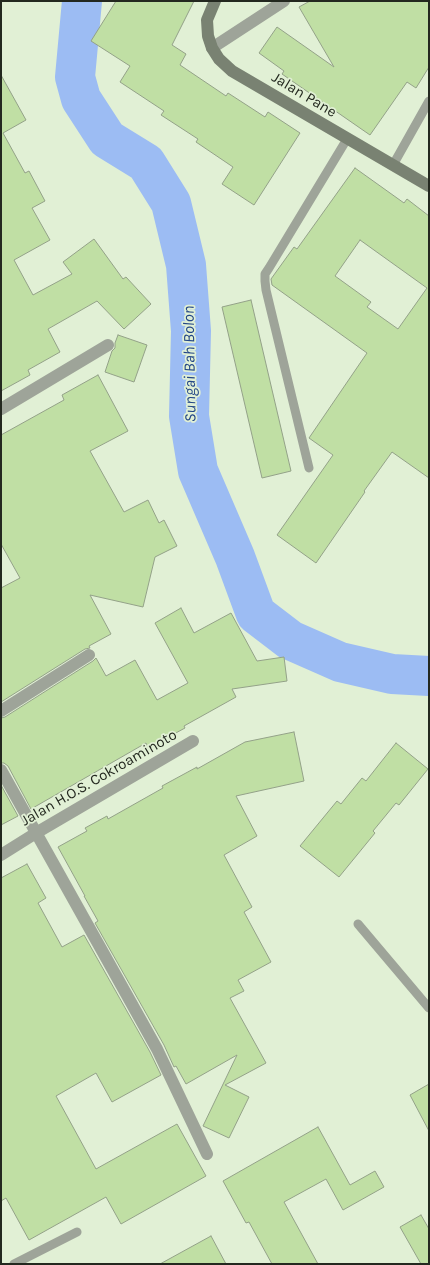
<!DOCTYPE html>
<html>
<head>
<meta charset="utf-8">
<style>
	body { margin:0 }
	#map { position:relative; width:430px; height:1265px; overflow:hidden; background:#e1f0d5; font-family:Karla,sans-serif }
	canvas { display:block }
	.frame { position:absolute; inset:0; border:2px solid #23281f; pointer-events:none }
</style>
</head>
<body>
<div id="map">
<canvas width="430" height="1265"></canvas>
<div class="frame"></div>
</div>
<script>
const context = document.querySelector('canvas').getContext('2d');
context.lineJoin = 'round';
function toPath(rows) {
  const path = new Path2D();
  for (const r of rows) {
    path.moveTo(r[0], r[1]);
    for (let i = 2; i < r.length; i += 2) path.lineTo(r[i], r[i + 1]);
  }
  return path;
}
function trace(path, color, width, dash) {
  context.strokeStyle = color;
  context.lineWidth = width;
  context.lineCap = dash ? 'butt' : 'round';
  context.setLineDash(dash || []);
  context.stroke(path);
}
function paint(path, color) {
  context.fillStyle = color;
  context.fill(path, 'evenodd');
}
function drawText(font, color, halo, rows, align = 'center') {
  context.font = font + ' Karla,sans-serif';
  context.lineWidth = 3.5;
  context.setLineDash([]);
  context.textBaseline = 'middle';
  context.strokeStyle = halo;
  context.fillStyle = color;
  for (const [text, x, y, turn = 0] of rows) {
    context.save();
    context.translate(x, y);
    context.rotate((+turn || 0) * Math.PI / 180);
    context.textAlign = isNaN(turn) ? turn : align;
    if (halo) context.strokeText(text, 0, 0);
    context.fillText(text, 0, 0);
    context.restore();
  }
}
trace(toPath([
	[82,1,75,77,81,99,107,139,146,163,171,203,186,265,191,331,189,416,198,471,235,557,256,614,290,640,340,662,392,674,429,676]
]), '#9cbcf3', 40);
const building = toPath([
	[116,1,194,1,172,45,186,54,180,65,226,96,228,93,265,117,268,112,300,133,254,205,222,184,233,167,196,142,198,139,161,115,164,111,120,82,130,66,91,41,116,1],
	[310,1,429,1,429,67,416,88,407,82,370,135,282,74,284,71,259,53,277,27,334,67,299,7,310,1],
	[1,75,26,120,3,133,25,173,29,171,45,201,32,208,50,240,14,260,33,295,72,274,63,262,94,239,123,279,126,277,151,304,124,329,97,301,48,329,60,352,28,370,30,375,1,391,1,75],
	[355,168,404,203,407,199,429,216,429,478,392,452,364,491,365,492,316,563,277,535,333,455,309,438,367,353,272,285,271,279,294,247,297,249,355,168],
	[360,240,427,288,398,329,367,307,371,302,335,276,360,240],
	[251,300,291,471,262,478,222,307,251,300],
	[118,335,147,345,134,382,105,372,112,351,115,348,115,343,118,335],
	[98,375,128,431,90,451,124,512,148,500,159,523,164,520,177,546,155,557,143,607,90,595,111,634,89,646,90,648,85,649,1,702,1,588,20,578,1,544,1,435,64,400,62,395,98,375],
	[181,608,194,633,231,613,257,661,284,657,287,681,232,689,236,697,184,726,185,728,148,748,146,743,31,809,8,766,4,763,1,763,1,718,5,717,93,661,96,658,106,676,135,660,157,700,188,683,155,623,181,608],
	[294,732,304,781,236,796,257,836,224,855,252,907,244,912,271,962,238,980,244,991,230,998,266,1063,225,1085,249,1097,229,1138,203,1126,237,1055,186,1084,176,1066,174,1067,164,1045,95,923,98,921,84,896,85,896,58,847,87,831,85,828,107,816,108,819,163,788,162,786,197,767,197,769,245,742,294,732],
	[396,743,428,769,399,805,396,803,373,831,375,833,339,877,300,846,337,801,341,804,362,778,366,781,396,743],
	[1,785,18,816,1,825,1,785],
	[27,864,46,898,38,903,62,947,84,935,150,1052,161,1075,112,1102,96,1073,56,1096,96,1169,177,1124,206,1176,121,1224,106,1197,29,1240,6,1198,1,1201,1,878,27,864],
	[429,1084,429,1131,410,1095,429,1084],
	[318,1127,350,1185,375,1171,384,1187,343,1210,326,1179,284,1202,318,1264,272,1264,249,1222,246,1223,223,1181,318,1127],
	[421,1215,429,1229,429,1264,421,1264,400,1227,421,1215],
	[211,1236,226,1264,160,1264,211,1236]
]);
paint(building, '#c0dfa4');
trace(building, '#93a188', 1);
trace(toPath([
	[393,165,429,101],
	[309,468,266,290,265,281,265,274,269,268,347,139],
	[358,924,429,1008],
	[14,1264,77,1232]
]), '#9ea499', 9);
trace(toPath([
	[212,48,284,1],
	[1,409,108,345],
	[1,711,89,655],
	[1,770,157,1049,207,1154],
	[1,855,36,833,193,741]
]), '#9ea499', 12);
trace(toPath([
	[215,1,207,20,208,36,212,48,219,59,232,71,429,186]
]), '#798272', 12);
drawText('15px', '#23281f', '#e1f0d5', [
	["Jalan Pane",304,95,31],
	["Jalan H.O.S. Cokroaminoto",99,778,-30]
]);
drawText('italic 16px', '#234686', '#e1f0d5', [
	["Sungai Bah Bolon",190,364,-91]
]);
</script>
</body>
</html>
